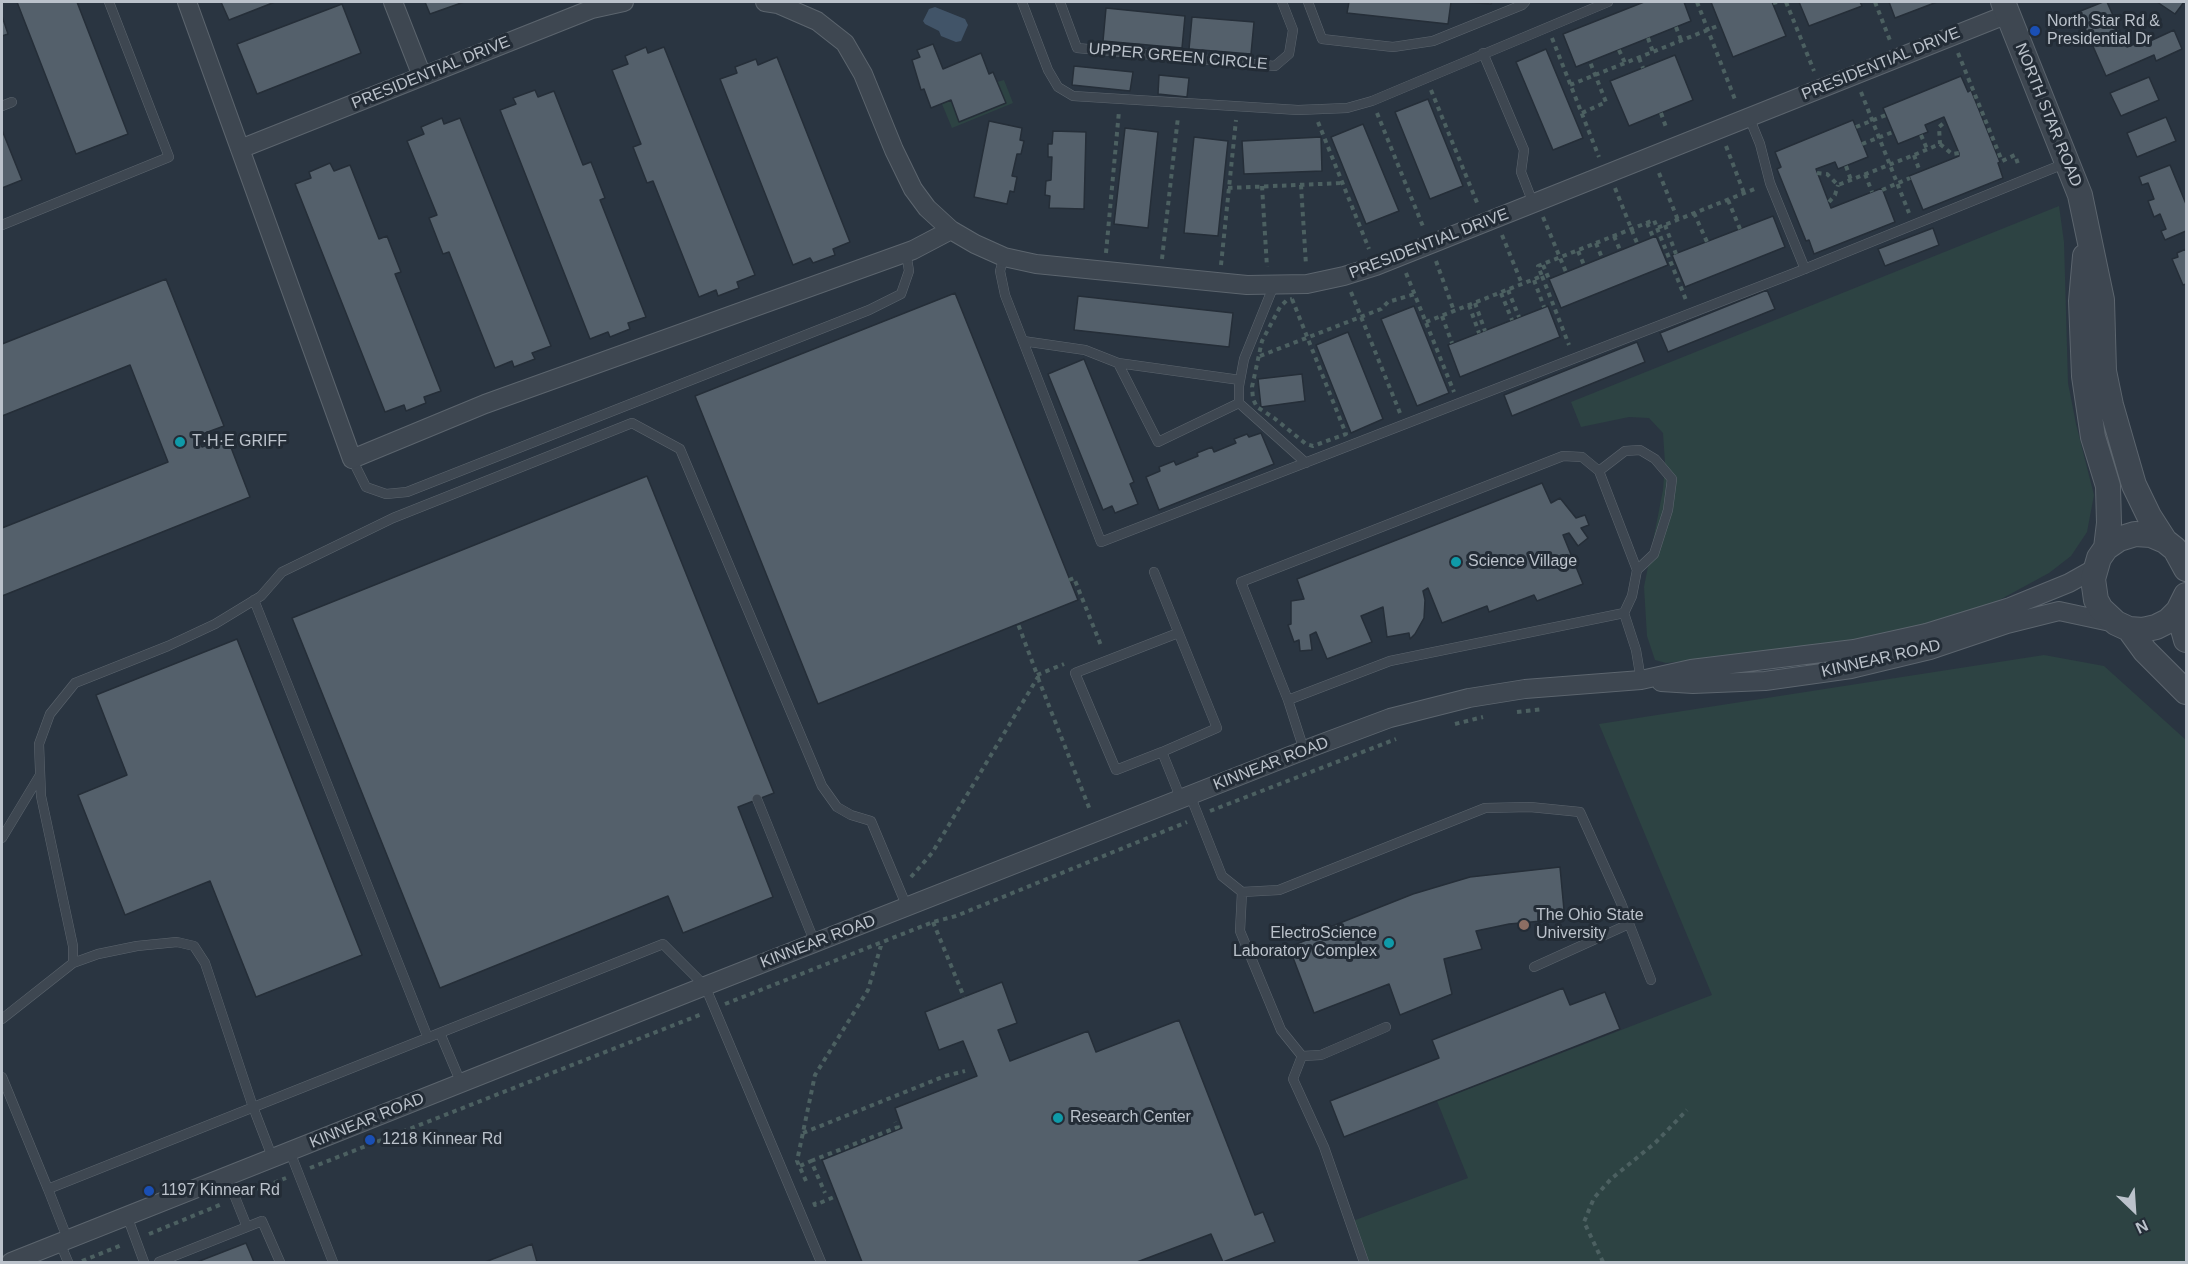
<!DOCTYPE html>
<html>
<head>
<meta charset="utf-8">
<style>
	body { margin:0 }
	#map { position:relative; width:2188px; height:1264px; overflow:hidden; background:#2a3541; font-family:Helvetica,sans-serif }
	canvas { display:block }
	.frame { position:absolute; inset:0; border:3px solid #bbc2cb; pointer-events:none }
	.north { position:absolute; left:2104px; top:1180px; width:60px; height:60px; -webkit-text-stroke:4px #232c36; paint-order:stroke; rotate:155deg; font-size:16px; font-weight:700; line-height:24px; text-align:center; color:#bbc2cb }
	.north::after { content:''; display:block; margin:auto; width:21px; height:27px; background:#bbc2cb; clip-path:polygon(50% 0,100% 100%,50% 72%,0 100%) }
</style>
</head>
<body>
<div id="map">
<canvas width="2188" height="1264"></canvas>
<div class="frame"></div>
<div class="north">N</div>
</div>
<script>
const context = document.querySelector('canvas').getContext('2d');
context.lineJoin = 'round';
function paint(path, color) {
  context.fillStyle = color;
  context.fill(path, 'evenodd');
}
function toPath(rows) {
  const path = new Path2D();
  for (const r of rows) {
    path.moveTo(r[0], r[1]);
    for (let i = 2; i < r.length; i += 2) path.lineTo(r[i], r[i + 1]);
  }
  return path;
}
function trace(path, color, width, dash) {
  context.strokeStyle = color;
  context.lineWidth = width;
  context.lineCap = dash ? 'butt' : 'round';
  context.setLineDash(dash || []);
  context.stroke(path);
}
function drawText(font, color, halo, rows, align = 'center') {
  context.font = font + ' Helvetica,sans-serif';
  context.lineWidth = 6;
  context.setLineDash([]);
  context.textBaseline = 'middle';
  context.strokeStyle = halo;
  context.fillStyle = color;
  for (const [text, x, y, turn = 0] of rows) {
    context.save();
    context.translate(x, y);
    context.rotate((+turn || 0) * Math.PI / 180);
    context.textAlign = isNaN(turn) ? turn : align;
    if (halo) context.strokeText(text, 0, 0);
    context.fillText(text, 0, 0);
    context.restore();
  }
}
paint(toPath([
	[1004,80,1013,103,952,128,942,104,951,100,959,121,997,82],
	[2059,206,2064,242,2068,383,2076,424,2094,495,2087,532,2071,556,2049,573,1992,604,1899,632,1829,646,1666,663,1655,660,1647,636,1644,587,1663,490,1665,463,1663,433,1649,418,1629,417,1581,427,1571,402],
	[2044,655,2104,666,2186,740,2186,1262,1364,1262,1350,1222,1468,1178,1437,1101,1712,995,1599,724]
]), '#2d4343');
paint(toPath([
	[935,7,965,19,968,25,961,41,956,42,941,36,939,31,925,24,923,21,929,9]
]), '#415468');
const building = toPath([
	[17,2,77,2,128,134,76,154,17,2],
	[221,2,275,2,229,20,221,2],
	[425,2,464,2,430,14,425,2],
	[1349,2,1451,2,1448,24,1347,13,1349,2],
	[1464,2,1492,2,1491,4,1464,2],
	[1644,2,1684,2,1691,21,1576,67,1563,34,1644,2],
	[1711,2,1772,2,1786,36,1733,57,1711,2],
	[1799,2,1860,2,1862,6,1809,26,1799,2],
	[1889,2,1937,2,1895,18,1889,2],
	[2103,2,2107,2,2127,47,2147,39,2148,42,2174,30,2182,49,2156,61,2154,55,2106,76,2078,12,2103,2],
	[2157,2,2184,2,2175,14,2157,2],
	[342,4,361,53,257,94,237,44,342,4],
	[1106,8,1185,16,1182,48,1103,41,1106,8],
	[2,16,8,34,2,36,2,16],
	[1192,17,1254,22,1251,54,1189,49,1192,17],
	[933,44,943,69,981,53,989,74,993,72,1006,103,959,122,951,100,931,108,924,89,921,90,912,60,920,57,917,50,933,44],
	[646,47,648,53,664,47,755,275,737,282,739,288,718,296,716,290,699,297,653,181,647,183,633,147,641,144,612,70,628,64,625,56,646,47],
	[1546,49,1583,138,1553,150,1516,62,1546,49],
	[1675,55,1693,100,1629,126,1610,81,1675,55],
	[777,57,850,242,833,249,835,255,813,263,810,258,793,265,720,79,737,73,735,67,756,59,758,65,777,57],
	[1074,66,1133,72,1130,91,1072,85,1074,66],
	[1159,75,1189,78,1187,97,1158,94,1159,75],
	[1961,76,1968,92,1971,90,2000,162,1998,163,2003,178,1923,210,1909,176,1959,156,1959,153,1944,117,1925,125,1928,132,1898,144,1883,108,1961,76],
	[2149,77,2159,100,2121,116,2110,93,2149,77],
	[535,90,538,97,554,91,583,165,591,162,605,198,600,200,646,317,628,323,630,329,610,337,608,332,590,339,500,110,516,104,513,98,535,90],
	[1428,99,1463,186,1430,199,1395,112,1428,99],
	[2166,117,2176,141,2137,157,2127,133,2166,117],
	[442,118,444,124,460,118,551,346,532,353,535,359,514,367,512,361,495,368,449,252,443,254,429,218,437,215,407,141,424,134,421,127,442,118],
	[1853,120,1868,157,1838,169,1835,162,1816,169,1831,208,1882,188,1895,222,1814,254,1809,240,1806,241,1777,169,1781,167,1775,152,1853,120],
	[989,121,1022,128,1020,140,1024,141,1021,154,1017,154,1012,176,1017,177,1014,192,1010,191,1007,204,974,197,989,121],
	[1363,124,1399,211,1366,224,1331,137,1363,124],
	[1125,128,1158,132,1148,228,1114,224,1125,128],
	[2,130,22,180,2,188,2,130],
	[1053,131,1086,132,1084,209,1049,208,1050,196,1045,195,1046,181,1051,180,1052,157,1048,157,1048,144,1052,144,1053,131],
	[1194,137,1228,141,1218,236,1184,233,1194,137],
	[1321,137,1322,171,1244,174,1242,141,1321,137],
	[330,163,334,171,350,165,379,239,387,236,401,272,395,274,441,391,424,397,426,403,406,411,404,405,385,412,295,184,311,178,309,172,330,163],
	[2170,165,2186,204,2186,231,2165,240,2161,231,2166,229,2160,214,2154,217,2148,201,2154,199,2148,183,2142,185,2139,177,2170,165],
	[1773,216,1785,247,1685,287,1672,255,1773,216],
	[1933,228,1939,245,1885,266,1878,249,1933,228],
	[1656,236,1668,265,1561,308,1549,279,1656,236],
	[2186,249,2186,284,2183,285,2172,259,2178,257,2177,253,2186,249],
	[166,279,224,426,197,436,202,447,227,437,250,497,2,596,2,528,168,462,130,365,2,416,2,344,166,279],
	[1767,290,1775,309,1668,352,1660,333,1767,290],
	[955,293,1078,600,818,704,695,396,955,293],
	[1078,296,1233,313,1229,347,1074,330,1078,296],
	[1414,306,1449,393,1417,406,1381,319,1414,306],
	[1548,306,1560,337,1460,377,1448,345,1548,306],
	[1348,332,1383,419,1351,433,1316,345,1348,332],
	[1637,342,1645,362,1512,416,1504,395,1637,342],
	[1084,359,1134,482,1130,484,1138,504,1115,513,1112,506,1103,510,1048,374,1084,359],
	[1302,374,1305,401,1261,407,1258,379,1302,374],
	[1261,433,1274,464,1159,510,1146,477,1160,471,1159,467,1174,461,1176,465,1198,456,1197,453,1212,447,1214,452,1236,443,1234,439,1247,434,1249,437,1261,433],
	[647,476,774,793,738,807,773,897,683,933,668,896,440,988,292,618,647,476],
	[1542,483,1551,503,1560,498,1576,518,1585,515,1589,525,1581,528,1588,538,1578,546,1569,533,1563,535,1583,584,1537,601,1534,595,1489,612,1487,606,1442,623,1428,588,1423,591,1425,600,1424,618,1415,634,1410,639,1409,633,1387,637,1383,607,1361,616,1372,642,1327,659,1316,632,1310,635,1312,650,1300,651,1299,640,1294,642,1288,625,1291,624,1291,601,1304,599,1297,579,1542,483],
	[237,639,362,955,256,997,210,881,125,915,78,795,127,775,96,695,237,639],
	[1560,867,1564,910,1552,912,1553,920,1509,924,1476,931,1482,949,1444,959,1452,994,1400,1015,1389,984,1314,1013,1289,947,1309,939,1307,936,1413,894,1470,877,1560,867],
	[1002,982,1017,1023,998,1030,1010,1061,1088,1031,1096,1052,1179,1020,1255,1215,1263,1212,1275,1242,1223,1262,1211,1234,1137,1262,862,1262,822,1160,902,1128,895,1108,977,1076,963,1041,939,1050,925,1012,1002,982],
	[1563,988,1570,1005,1605,992,1620,1029,1344,1137,1330,1101,1439,1058,1432,1040,1563,988],
	[246,1243,254,1262,197,1262,246,1243],
	[532,1244,537,1262,485,1262,532,1244]
]);
paint(building, '#54606b');
trace(building, '#252e38', 1.5);
const service = toPath([
	[1022,2,1048,70,1058,87,1073,96,1298,110,1347,108,1372,101,1608,2],
	[1060,2,1077,48,1275,66,1289,54,1293,30,1282,2],
	[1308,2,1322,39,1393,47,1433,41,1522,5,1525,2],
	[1483,53,1524,150,1521,172,1533,203],
	[2,106,12,102],
	[1749,117,1760,144,1770,183,1805,269],
	[2,225,169,157,109,2],
	[1004,257,1000,271,1005,295,1101,542,1797,272,2066,163],
	[1274,285,1244,359,1239,386,1239,403,1306,463],
	[1023,341,1085,350,1118,363,1240,380],
	[1118,363,1158,442,1239,403],
	[352,459,366,487,386,494,407,492,869,310,901,294,909,271,906,252],
	[1599,471,1625,451,1640,450,1655,459,1672,479,1668,510,1654,554,1637,570],
	[1154,572,1217,728,1162,752,1181,799],
	[254,600,428,1038],
	[1288,700,1390,661,1624,613],
	[1304,750,1288,700,1241,582,1563,456,1582,457,1599,471,1637,570,1632,596,1624,613,1636,650,1641,680],
	[1162,752,1116,770,1075,673,1178,633],
	[1190,795,1222,876,1242,892,1279,890,1485,808,1530,807,1580,812,1621,903,1651,980],
	[757,799,815,943],
	[2,838,40,775],
	[1242,892,1240,931,1281,1030,1302,1056,1321,1055,1386,1027],
	[73,963,73,946,41,796,39,744,50,714,75,683,168,646,215,624,261,596,282,572,393,518,632,423,680,449,822,786,837,807,851,815,871,821,907,907],
	[1534,967,1629,924],
	[2,1019,73,963,98,954,137,946,177,942,194,946,205,963,253,1107,273,1159],
	[440,1033,461,1083],
	[1302,1056,1293,1079,1324,1147,1364,1262],
	[2,1077,48,1189,663,944,705,986,821,1262],
	[290,1152,333,1262],
	[227,1177,247,1227],
	[48,1189,68,1240],
	[127,1216,144,1262],
	[60,1243,68,1262],
	[159,1262,262,1221,280,1262]
]);
const minor = toPath([
	[187,2,352,459,485,404,913,250,951,230],
	[393,2,422,76],
	[765,2,778,4,817,21,845,43,863,74,894,150,913,189,927,208,951,230,975,244,1004,257,1036,264,1247,285,1307,284,1344,276,1376,266,2008,14],
	[240,149,592,9,624,2],
	[1661,682,1693,684,1765,681,1851,669,1930,650,2007,624,2059,611,2115,623],
	[11,1262,705,986,1315,746,1390,718,1469,698,1525,689,1641,680,1691,669,1854,649,1926,633,2010,607,2069,583,2094,569]
]);
const tertiary = toPath([
	[2003,2,2080,195,2102,300,2104,371,2111,405,2134,485,2149,516,2165,541],
	[2085,256,2081,301,2084,376,2093,437,2108,486,2109,523,2106,548],
	[2186,569,2175,549,2165,541,2151,535,2135,534,2119,539,2106,548,2099,558,2093,579,2096,600,2101,609,2116,623,2129,629,2143,630,2156,627,2168,621,2178,611,2186,595],
	[2178,611,2186,640],
	[2129,629,2145,651,2186,692]
]);
trace(service, '#5c656e', 10);
trace(minor, '#5c656e', 20);
trace(tertiary, '#5c656e', 26);
trace(toPath([
	[1697,2,1736,102],
	[1786,2,1814,71],
	[1875,2,1891,43],
	[1773,3,1777,2],
	[1676,27,1681,40],
	[1552,38,1599,157],
	[1648,38,1653,52],
	[1619,50,1625,63],
	[1958,53,2002,161,2015,155,2019,167],
	[1639,58,1643,68],
	[1570,85,1720,25],
	[1431,90,1478,205],
	[1861,92,1909,213],
	[1377,113,1424,229],
	[1582,113,1606,102,1590,62],
	[1661,113,1667,130],
	[1318,122,1369,249],
	[1856,127,1886,115],
	[1921,135,1927,149],
	[1862,144,1893,132],
	[1940,144,1952,154,1959,153],
	[1726,146,1744,193],
	[1914,155,1920,172],
	[1846,166,1851,180],
	[1659,173,1678,220],
	[1817,173,1827,174,1838,185,1914,155,1940,144,1939,127,1946,121],
	[1865,174,1872,192],
	[1301,185,1306,265],
	[1262,186,1267,267],
	[1228,188,1343,183],
	[1615,188,1637,243],
	[1882,190,1910,178],
	[1728,200,1740,229],
	[1829,202,1835,195,1838,185],
	[1694,213,1707,242],
	[1543,217,1566,272],
	[1647,223,1653,237],
	[1665,225,1676,254],
	[1657,228,1686,300],
	[1502,235,1522,284],
	[1614,236,1620,250],
	[1596,243,1602,258],
	[1578,251,1584,265],
	[1106,253,1119,111],
	[1162,259,1178,117],
	[1436,261,1454,311],
	[1221,265,1236,120],
	[1543,265,1549,279],
	[1406,273,1454,392],
	[1542,276,1569,345],
	[1534,280,1544,307],
	[1508,290,1519,317],
	[1351,292,1400,413],
	[1501,293,1512,320],
	[1292,299,1346,434,1313,446,1306,444,1274,418,1257,407,1253,399,1252,387,1262,341,1280,307,1287,300,1292,299],
	[1475,303,1485,331],
	[1469,305,1479,333],
	[1442,316,1452,343],
	[1426,322,1542,276,1538,266,1654,220,1657,228,1757,188],
	[1260,356,1381,309,1388,302,1415,294],
	[1069,580,1074,578,1102,648],
	[1037,675,1064,664],
	[1038,678,1090,810],
	[1517,712,1543,709],
	[1455,724,1483,717],
	[1210,811,1396,739],
	[911,877,932,853,1038,677,1018,624],
	[933,922,964,997],
	[725,1004,933,922,956,916,1187,822],
	[803,1133,945,1076,965,1071],
	[811,1161,898,1127,895,1122],
	[800,1166,811,1161,825,1193],
	[310,1168,702,1014],
	[806,1181,797,1161,815,1075,868,990,882,942],
	[249,1193,286,1178],
	[814,1202,815,1205,834,1197],
	[149,1234,222,1204],
	[82,1261,122,1245],
	[1603,1262,1584,1222,1594,1198,1611,1179,1655,1143,1687,1110]
]), '#4c6061', 4, [4.5, 4.5]);
trace(service, '#3e4751', 9);
trace(minor, '#3e4751', 18);
trace(tertiary, '#3e4751', 24);
for (const [x, y, r, color] of [
	[2035,31,6,"#1a4fb4"],
	[180,442,6,"#0f9aa8"],
	[1456,562,6,"#0f9aa8"],
	[1524,925,6,"#8d6e63"],
	[1389,943,6,"#0f9aa8"],
	[1058,1118,6,"#0f9aa8"],
	[370,1140,6,"#1a4fb4"],
	[149,1191,6,"#1a4fb4"]
]) {
  const dot = new Path2D();
  dot.arc(x, y, r, 0, 2 * Math.PI);
  context.fillStyle = color;
  context.fill(dot);
  trace(dot, '#232c36', 2);
}
drawText('16px', '#bbc2cb', '#232c36', [
	["North Star Rd &",2047,22],
	["Presidential Dr",2047,40],
	["T·H·E GRIFF",192,442],
	["Science Village",1468,562],
	["The Ohio State",1536,916],
	["University",1536,934],
	["ElectroScience",1377,934,"right"],
	["Laboratory Complex",1377,952,"right"],
	["Research Center",1070,1118],
	["1218 Kinnear Rd",382,1140],
	["1197 Kinnear Rd",161,1191]
], 'left');
drawText('16px', '#bbc2cb', '#232c36', [
	["UPPER GREEN CIRCLE",1178,57,5],
	["PRESIDENTIAL DRIVE",1881,64,-22],
	["PRESIDENTIAL DRIVE",431,73,-22],
	["NORTH STAR ROAD",2048,115,68],
	["PRESIDENTIAL DRIVE",1429,244,-21],
	["KINNEAR ROAD",1881,659,-13],
	["KINNEAR ROAD",1271,764,-21],
	["KINNEAR ROAD",818,942,-21],
	["KINNEAR ROAD",367,1121,-22]
]);
</script>
</body>
</html>
